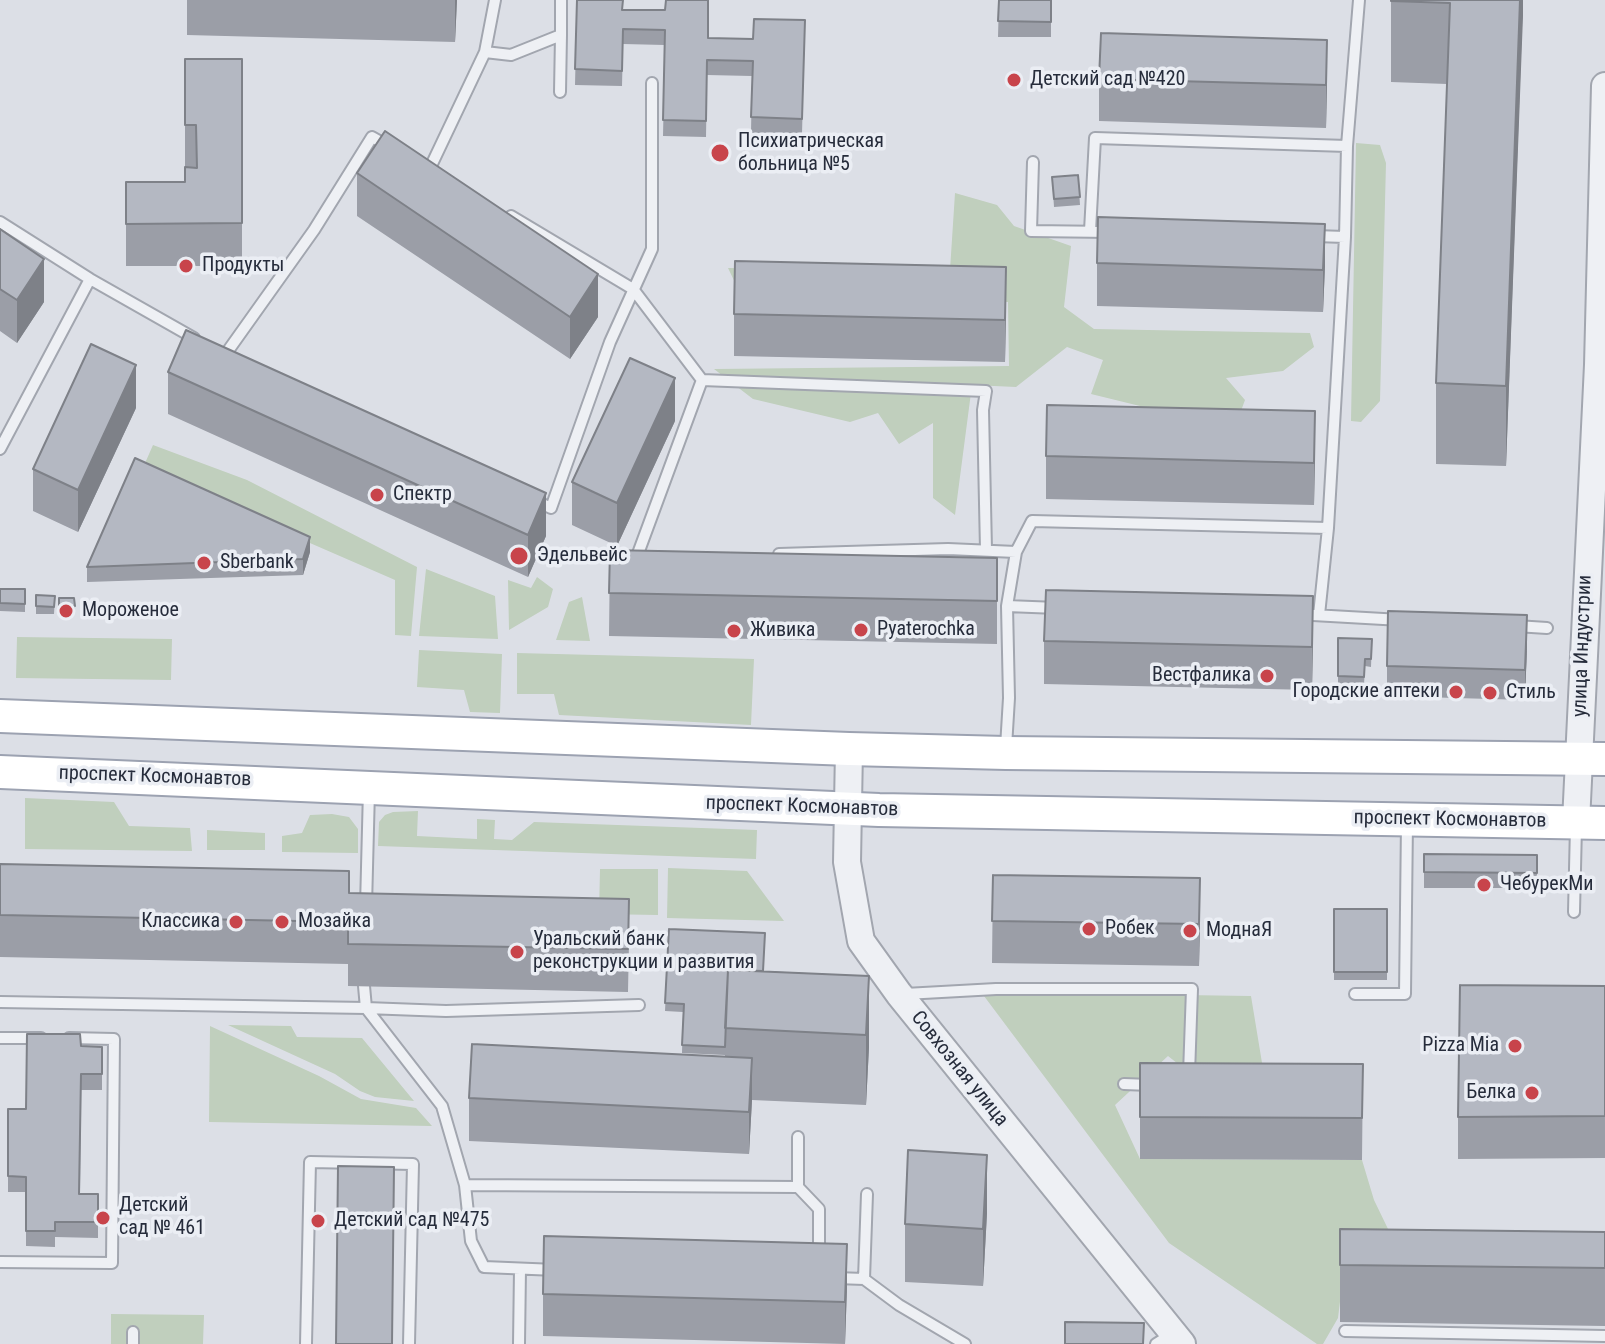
<!DOCTYPE html>
<html>
<head>
<meta charset="utf-8">
<style>
	body { margin:0 }
	canvas { display:block; background:#dcdfe6 }
</style>
</head>
<body>
<canvas width="1605" height="1344"></canvas>
<script>
const context = document.querySelector('canvas').getContext('2d');
context.lineJoin = 'round';
function paint(path, color) {
  context.fillStyle = color;
  context.fill(path, 'evenodd');
}
function toPath(rows) {
  const path = new Path2D();
  for (const r of rows) {
    path.moveTo(r[0], r[1]);
    for (let i = 2; i < r.length; i += 2) path.lineTo(r[i], r[i + 1]);
  }
  return path;
}
function trace(path, color, width, dash) {
  context.strokeStyle = color;
  context.lineWidth = width;
  context.lineCap = dash ? 'butt' : 'round';
  context.setLineDash(dash || []);
  context.stroke(path);
}
function drawText(font, color, halo, rows, align = 'center') {
  context.font = font + ' "Roboto Condensed",sans-serif';
  context.lineWidth = 7;
  context.setLineDash([]);
  context.textBaseline = 'middle';
  context.strokeStyle = halo;
  context.fillStyle = color;
  for (const [text, x, y, turn = 0] of rows) {
    context.save();
    context.translate(x, y);
    context.rotate((+turn || 0) * Math.PI / 180);
    context.textAlign = isNaN(turn) ? turn : align;
    if (halo) context.strokeText(text, 0, 0);
    context.fillText(text, 0, 0);
    context.restore();
  }
}
paint(toPath([
	[1356,143,1380,145,1386,163,1380,401,1361,422,1351,421],
	[955,193,997,205,1014,226,1071,246,1064,307,1094,329,1310,333,1314,347,1283,371,1226,378,1245,400,1231,438,1139,432,1140,406,1091,394,1103,360,1067,347,1016,387,972,385,955,515,933,498,933,423,899,444,878,413,850,422,753,399,714,369,1009,366,1008,302,741,295,728,268,950,270],
	[153,445,247,480,417,567,411,636,395,635,395,580,142,470],
	[426,569,495,596,498,639,419,636],
	[537,577,553,589,548,607,509,630,508,580,531,588],
	[582,597,590,641,556,640,569,602],
	[17,637,172,639,171,680,16,678],
	[419,650,502,654,500,713,470,712,464,690,417,687],
	[517,653,754,659,751,725,559,715,554,694,517,694],
	[25,798,114,802,129,826,190,828,192,851,25,849],
	[418,811,417,836,477,839,477,819,495,820,494,839,512,840,534,822,757,830,756,859,378,846,379,822,385,815,393,812],
	[332,814,349,817,358,829,358,853,282,852,282,836,302,833,310,815],
	[207,830,265,833,265,850,207,850],
	[668,868,747,871,784,921,667,918],
	[600,869,658,869,658,915,599,914],
	[981,992,1251,996,1264,1075,1220,1097,1168,1056,1115,1105,1140,1159,1362,1160,1374,1200,1389,1231,1343,1277,1338,1318,1323,1344,1317,1344,1169,1243],
	[228,1025,291,1026,297,1037,362,1038,414,1101,375,1097,360,1091,335,1074],
	[210,1026,319,1076,361,1099,416,1108,432,1126,209,1122],
	[111,1314,204,1315,203,1344,111,1344]
]), '#c0cfbd');
const service = toPath([
	[561,35,561,0],
	[485,52,511,55,561,35,560,92],
	[1033,162,1031,231,1111,232],
	[424,165,430,168,485,52,495,0],
	[511,216,633,289,702,380],
	[0,222,90,279,194,338],
	[1090,231,1095,138,1347,146],
	[1315,236,1345,237],
	[230,357,225,355,314,230,372,137,388,146],
	[702,380,986,391,983,410,986,550],
	[0,449,90,279],
	[534,500,551,508,610,342,652,249,652,83],
	[779,554,948,549,1016,552],
	[639,558,636,559,702,380],
	[1007,606,1057,608],
	[1313,615,1401,620],
	[1319,615,1328,528,1345,237,1347,146,1359,0],
	[1516,626,1547,628],
	[1006,747,1009,698,1007,606,1016,552,1032,521,1328,528],
	[366,906,369,790],
	[1574,912,1576,826],
	[905,994,996,989,1192,989,1189,1074],
	[1355,994,1405,994,1407,822],
	[0,1002,366,1008,364,986],
	[0,1038,41,1038],
	[1124,1084,1150,1085],
	[465,1185,798,1187,798,1137],
	[798,1187,819,1209,819,1255],
	[0,1262,112,1263,114,1039,69,1038],
	[556,1270,484,1267,471,1241,465,1185,442,1106,366,1008,446,1011,639,1005],
	[836,1278,864,1279,899,1305,965,1344],
	[864,1279,867,1194],
	[1345,1331,1605,1336],
	[133,1344,133,1332],
	[306,1344,310,1162,413,1164,409,1344],
	[519,1344,520,1269],
	[1156,1344,1172,1334]
]);
const tertiary = toPath([
	[849,749,847,862,861,941,899,994,1182,1344],
	[1576,822,1598,365,1605,86]
]);
const primary = toPath([
	[0,716,849,749,1006,753,1605,759],
	[0,772,879,810,1605,823]
]);
trace(service, '#a2a6af', 14);
trace(tertiary, '#a2a6af', 30);
trace(primary, '#9ca2b1', 36);
trace(service, '#eef0f4', 10);
trace(tertiary, '#eef0f4', 26);
trace(primary, '#fff', 32);
paint(toPath([
	[187,0,457,0,455,42,187,35],
	[577,0,623,10,708,38,753,39,805,20,802,134,751,133,752,76,707,75,706,137,663,136,665,45,623,44,622,86,575,85],
	[999,0,1051,0,1051,37,998,37],
	[1391,0,1523,0,1506,466,1436,464,1436,383,1447,84,1391,82],
	[185,59,242,59,242,266,126,266,126,182,185,182],
	[1099,79,1327,82,1326,128,1099,121],
	[357,173,598,317,570,359,357,216],
	[1078,175,1080,205,1054,207,1052,177],
	[0,229,44,302,17,343,0,331],
	[1097,263,1325,266,1323,312,1097,306],
	[1006,309,1005,362,734,356,734,314],
	[168,372,546,536,528,577,168,414],
	[136,408,78,532,33,511,33,469],
	[675,421,617,546,572,525,572,482],
	[1315,454,1314,505,1046,499,1046,456],
	[610,550,997,558,997,644,609,636],
	[310,552,303,575,87,582,87,567],
	[0,589,25,589,25,612,0,611],
	[36,595,55,596,54,614,36,614],
	[59,598,74,598,75,613,59,613],
	[1313,638,1312,690,1044,684,1044,641],
	[1338,638,1372,639,1371,667,1365,666,1364,685,1338,684],
	[1527,645,1525,700,1387,696,1387,666],
	[1424,854,1537,855,1537,888,1424,888],
	[0,864,349,893,629,941,628,992,348,986,348,964,0,957],
	[993,875,1200,920,1199,966,992,963],
	[1334,909,1387,909,1387,980,1334,980],
	[669,929,764,971,869,976,869,1047,866,1105,752,1100,749,1154,469,1141,469,1098,725,1056,725,1055,682,1053,683,1012,665,1011],
	[1605,986,1605,1158,1458,1159,1458,1117],
	[81,1046,102,1047,102,1090,81,1090,80,1194,98,1194,98,1238,55,1237,55,1247,26,1246,26,1192,8,1192,8,1109,26,1109],
	[1140,1063,1363,1064,1362,1160,1140,1159],
	[987,1213,983,1286,905,1282,905,1224],
	[1340,1229,1605,1232,1605,1326,1340,1322],
	[847,1287,845,1344,543,1336,543,1294]
]), '#9b9ea7');
paint(toPath([
	[455,0,457,0,455,42],
	[1520,0,1523,0,1523,16,1506,466,1506,386],
	[1327,40,1327,82,1326,128,1326,85],
	[1325,224,1325,266,1323,312,1323,270],
	[44,259,44,302,17,343,17,300],
	[1006,267,1006,309,1005,362,1005,320],
	[598,274,598,317,570,359,570,317],
	[136,365,136,408,78,532,78,490],
	[675,378,675,421,617,546,617,503],
	[1315,411,1315,454,1314,505,1314,463],
	[546,493,546,536,528,577,528,535],
	[310,537,310,552,303,575,303,559],
	[1313,596,1313,638,1312,690,1312,647],
	[1527,615,1527,645,1525,700,1525,670],
	[1200,878,1200,920,1199,966,1199,924],
	[869,976,869,1047,866,1105,866,1035],
	[752,1058,752,1100,749,1154,749,1112],
	[987,1155,987,1213,983,1286,983,1229],
	[847,1244,847,1287,845,1344,845,1302]
]), '#7e8188');
const building = toPath([
	[577,0,623,0,622,10,665,10,666,0,708,0,708,38,753,39,754,19,805,20,802,119,751,117,753,61,707,60,706,121,663,120,665,30,623,29,622,71,575,69,577,0],
	[999,0,1051,0,1051,22,998,21,999,0],
	[1391,0,1520,0,1506,386,1436,383,1450,3,1391,1,1391,0],
	[1101,33,1327,40,1326,85,1099,79,1101,33],
	[185,59,242,59,242,223,126,224,126,182,185,182,185,167,197,168,196,125,185,125,185,59],
	[385,131,598,274,570,317,357,173,385,131],
	[1078,175,1080,197,1054,199,1052,177,1078,175],
	[1098,217,1325,224,1323,270,1097,263,1098,217],
	[0,229,44,259,17,300,0,289,0,229],
	[735,261,1006,267,1005,320,734,314,735,261],
	[186,330,546,493,528,535,168,372,186,330],
	[91,344,136,365,78,490,33,469,91,344],
	[630,358,675,378,617,503,572,482,630,358],
	[1047,405,1315,411,1314,463,1046,456,1047,405],
	[135,458,310,537,303,559,87,567,135,458],
	[610,550,997,558,997,601,609,593,610,550],
	[0,589,25,589,25,604,0,603,0,589],
	[1046,590,1313,596,1312,647,1044,641,1046,590],
	[36,595,55,596,54,607,36,606,36,595],
	[59,598,74,598,75,606,59,606,59,598],
	[1388,611,1527,615,1525,670,1387,666,1388,611],
	[1338,638,1372,639,1371,659,1365,659,1364,677,1338,676,1338,638],
	[1424,854,1537,855,1537,873,1424,872,1424,854],
	[0,864,349,871,349,893,629,899,628,949,348,944,348,922,0,915,0,864],
	[993,875,1200,878,1199,924,992,921,993,875],
	[1334,909,1387,909,1387,972,1334,972,1334,909],
	[669,929,765,933,763,971,728,970,725,1047,682,1045,684,1004,665,1003,669,929],
	[728,970,869,976,866,1035,725,1028,728,970],
	[1460,985,1605,986,1605,1116,1458,1117,1460,985],
	[27,1034,80,1034,81,1046,102,1047,102,1074,81,1074,79,1194,98,1194,98,1222,55,1222,55,1231,26,1231,26,1177,8,1176,8,1109,26,1109,27,1034],
	[472,1044,752,1058,749,1112,469,1098,472,1044],
	[1140,1063,1363,1064,1362,1118,1140,1117,1140,1063],
	[908,1150,987,1155,983,1229,905,1224,908,1150],
	[338,1166,394,1167,392,1344,336,1344,338,1166],
	[1340,1229,1605,1232,1605,1268,1340,1265,1340,1229],
	[544,1236,847,1244,845,1302,543,1294,544,1236],
	[1065,1322,1144,1323,1143,1344,1065,1344,1065,1322]
]);
paint(building, '#b4b8c2');
trace(building, '#7e8188', 2);
for (const [x, y, r, color] of [
	[1014,80,8,"#c8444b"],
	[720,153,10,"#c8444b"],
	[186,266,8,"#c8444b"],
	[377,495,8,"#c8444b"],
	[519,556,10,"#c8444b"],
	[204,563,8,"#c8444b"],
	[66,611,8,"#c8444b"],
	[861,630,8,"#c8444b"],
	[734,631,8,"#c8444b"],
	[1267,676,8,"#c8444b"],
	[1456,692,8,"#c8444b"],
	[1490,693,8,"#c8444b"],
	[1484,885,8,"#c8444b"],
	[236,922,8,"#c8444b"],
	[282,922,8,"#c8444b"],
	[1089,929,8,"#c8444b"],
	[1190,931,8,"#c8444b"],
	[517,952,8,"#c8444b"],
	[1515,1046,8,"#c8444b"],
	[1532,1093,8,"#c8444b"],
	[103,1218,8,"#c8444b"],
	[318,1221,8,"#c8444b"]
]) {
  const dot = new Path2D();
  dot.arc(x, y, r, 0, 2 * Math.PI);
  context.fillStyle = color;
  context.fill(dot);
  trace(dot, '#ebeef4', 3);
}
drawText('20px', '#262c3b', '#ebeef4', [
	["Детский сад №420",1030,80],
	["Психиатрическая",738,142],
	["больница №5",738,165],
	["Продукты",202,266],
	["Спектр",393,495],
	["Эдельвейс",537,556],
	["Sberbank",220,563],
	["Мороженое",82,611],
	["Pyaterochka",877,630],
	["Живика",750,631],
	["Вестфалика",1251,676,"right"],
	["Городские аптеки",1440,692,"right"],
	["Стиль",1506,693],
	["ЧебурекМи",1500,885],
	["Классика",220,922,"right"],
	["Мозайка",298,922],
	["Робек",1105,929],
	["МоднаЯ",1206,931],
	["Уральский банк",533,940],
	["реконструкции и развития",533,963],
	["Pizza Mia",1499,1046,"right"],
	["Белка",1516,1093,"right"],
	["Детский",119,1206],
	["сад № 461",119,1229],
	["Детский сад №475",334,1221]
], 'left');
drawText('20px', '#262c3b', '#ebeef4', [
	["улица Индустрии",1583,646,-88],
	["проспект Космонавтов",155,777,2],
	["проспект Космонавтов",802,807,2],
	["проспект Космонавтов",1450,820,1],
	["Совхозная улица",959,1069,51]
]);
</script>
</body>
</html>
